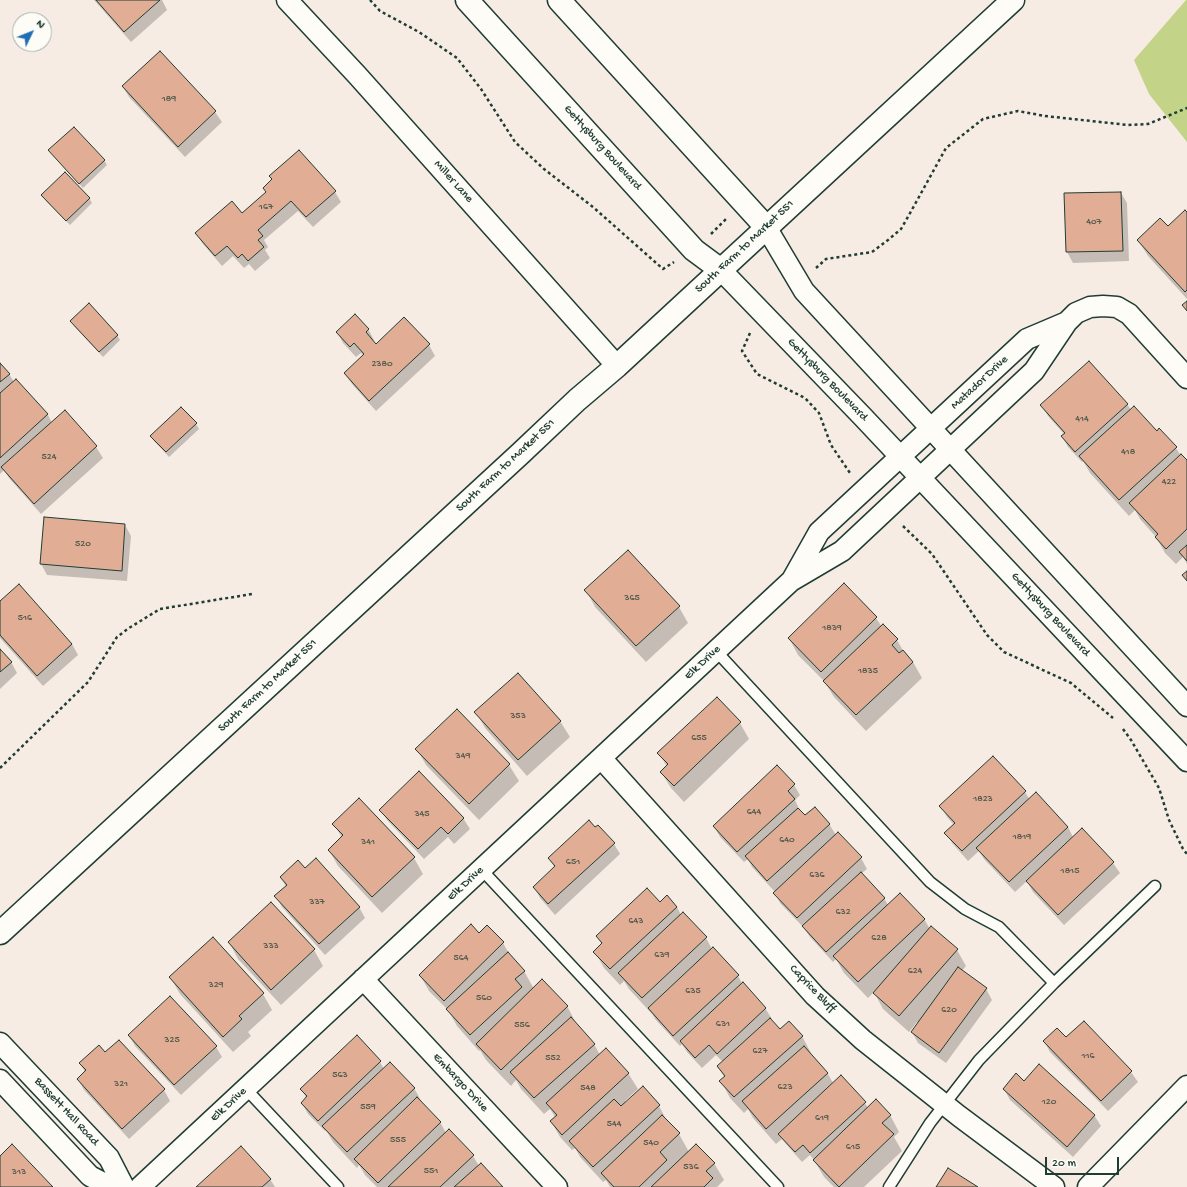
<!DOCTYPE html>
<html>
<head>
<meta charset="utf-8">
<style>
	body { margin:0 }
	#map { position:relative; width:1187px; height:1187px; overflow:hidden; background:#f7ece3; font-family:"Gochi Hand",sans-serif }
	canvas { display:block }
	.north { position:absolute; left:12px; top:12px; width:40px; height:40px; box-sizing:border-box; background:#fdfcf7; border:1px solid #a4b0a9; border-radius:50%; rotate:47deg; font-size:11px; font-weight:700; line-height:16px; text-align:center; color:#1f3d34 }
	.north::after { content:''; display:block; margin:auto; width:14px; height:18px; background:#1f6fb2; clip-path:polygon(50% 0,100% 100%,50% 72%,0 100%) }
	.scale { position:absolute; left:1045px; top:1157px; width:74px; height:18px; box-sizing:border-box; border:2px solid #1f3d34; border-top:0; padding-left:5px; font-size:12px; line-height:14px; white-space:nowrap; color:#1f3d34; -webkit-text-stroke:3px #fdfcf7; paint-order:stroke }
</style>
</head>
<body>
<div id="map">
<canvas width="1187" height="1187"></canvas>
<div class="north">N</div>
<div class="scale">20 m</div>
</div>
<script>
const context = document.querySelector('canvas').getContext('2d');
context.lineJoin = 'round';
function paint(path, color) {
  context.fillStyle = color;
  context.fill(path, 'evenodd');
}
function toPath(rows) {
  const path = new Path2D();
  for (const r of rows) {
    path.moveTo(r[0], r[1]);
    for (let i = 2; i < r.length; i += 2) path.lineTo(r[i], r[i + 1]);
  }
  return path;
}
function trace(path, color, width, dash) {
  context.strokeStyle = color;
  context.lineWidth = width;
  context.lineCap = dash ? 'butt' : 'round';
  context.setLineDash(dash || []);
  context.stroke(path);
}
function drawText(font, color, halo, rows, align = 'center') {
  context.font = font + ' "Gochi Hand",sans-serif';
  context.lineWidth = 4;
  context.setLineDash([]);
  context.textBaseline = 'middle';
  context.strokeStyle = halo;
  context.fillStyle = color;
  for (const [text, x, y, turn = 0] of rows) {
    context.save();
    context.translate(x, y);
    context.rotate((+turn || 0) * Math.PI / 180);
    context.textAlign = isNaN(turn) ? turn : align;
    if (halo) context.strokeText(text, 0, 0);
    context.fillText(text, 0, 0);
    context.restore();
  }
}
paint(toPath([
	[1186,0,1187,0,1187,142,1149,94,1134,60]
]), '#c3d388');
paint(toPath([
	[94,0,162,0,167,10,131,42],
	[160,52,215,112,222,122,185,157,129,97,123,87],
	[50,150,104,160,107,165,83,188,53,155],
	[270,176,335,192,341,202,313,227,298,211,264,240,268,247,265,250,270,258,255,271,249,264,244,268,233,256,222,266,203,244,196,234,242,214,267,192,273,180],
	[1121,193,1127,203,1129,261,1073,263,1067,252],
	[43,196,89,198,92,203,70,225,46,201],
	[1187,214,1187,299,1148,256,1138,240,1168,227],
	[71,321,117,335,120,340,103,357,74,326],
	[368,329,374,340,373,342,376,345,429,345,435,356,376,411,352,384,345,374,364,356,361,353,356,357,343,343,337,332],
	[0,364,9,374,14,382,16,380,48,415,52,423,65,412,96,447,103,458,41,514,9,478,4,470,0,474],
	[1127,404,1131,410,1176,448,1181,456,1187,462,1187,564,1183,557,1176,564,1165,553,1156,537,1140,519,1135,510,1129,516,1090,473,1083,461,1082,462,1068,447,1062,436,1064,434,1048,416,1042,406],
	[196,424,199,429,169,457,154,441,151,436],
	[44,518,125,525,131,536,127,581,47,575,41,564],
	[844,585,876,618,882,627,897,640,905,654,913,662,922,678,866,731,834,697,824,681,798,655,789,638],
	[586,590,679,607,688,623,646,662,595,607],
	[0,603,72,644,78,655,43,686,0,638],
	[0,650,11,662,17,673,0,689],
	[476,712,560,721,570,737,527,776,485,728],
	[740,723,749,739,684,802,671,788,661,772,667,767,659,753],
	[417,749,509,765,519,781,479,820,426,765],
	[794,785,800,795,795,800,800,811,805,817,829,824,836,835,861,858,867,869,861,874,884,898,888,905,924,919,930,929,931,927,957,950,966,966,962,971,986,989,992,1000,946,1063,918,1043,912,1032,918,1023,917,1022,909,1032,883,1009,874,992,868,998,844,973,836,959,833,962,810,937,804,928,780,903,775,892,752,867,748,859,744,862,720,837,714,826],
	[1025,792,1030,800,1068,827,1073,837,1082,829,1113,863,1120,873,1064,925,1033,892,1027,881,1015,892,984,859,979,851,968,861,952,843,946,833,954,825,947,817,941,806],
	[381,810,463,818,470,829,454,844,448,837,424,859,387,820],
	[334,824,414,858,423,874,382,913,338,866,329,850,342,838],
	[595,829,614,844,620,854,555,915,540,898,534,887,555,868,549,858],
	[305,869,359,907,365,918,325,955,282,907,276,896,286,887,281,877],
	[271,903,314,950,323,966,281,1005,238,959,229,942],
	[660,903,677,907,681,915,683,913,706,938,712,949,738,976,742,983,765,1008,772,1019,770,1020,780,1030,802,1036,811,1053,810,1054,828,1074,833,1083,865,1103,868,1108,890,1115,899,1132,894,1137,902,1151,864,1187,834,1187,824,1177,814,1160,810,1155,802,1162,786,1144,782,1139,776,1144,753,1118,748,1109,744,1113,730,1098,721,1081,725,1078,718,1067,723,1062,716,1055,702,1068,687,1052,682,1044,680,1046,655,1019,652,1014,629,989,624,981,620,985,604,968,595,952,602,945,597,936],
	[479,934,503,943,511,957,524,971,534,989,567,1006,576,1023,575,1024,594,1044,600,1055,628,1073,638,1089,625,1101,627,1103,643,1088,659,1106,668,1123,679,1134,689,1152,714,1163,724,1180,717,1187,610,1187,606,1180,603,1182,580,1157,575,1148,572,1150,560,1137,551,1121,555,1117,550,1109,544,1114,521,1089,516,1080,511,1086,486,1060,480,1050,479,1051,457,1026,448,1010,429,991,420,975],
	[170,977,263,994,272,1010,248,1032,251,1036,233,1052,180,994],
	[129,1035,216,1047,222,1057,181,1095,135,1046],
	[1066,1039,1131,1072,1138,1082,1108,1111,1050,1052,1044,1041],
	[119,1041,164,1090,170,1101,129,1139,84,1090,78,1079,85,1072,80,1064,105,1054],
	[380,1062,384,1069,414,1088,423,1104,440,1122,446,1133,473,1156,479,1166,501,1187,377,1187,365,1175,359,1165,357,1168,333,1142,326,1130,325,1131,308,1114,302,1103,307,1099,301,1089],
	[1024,1082,1094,1115,1101,1126,1073,1157,1010,1100,1004,1089],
	[270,1179,275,1187,197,1187]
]), '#0003');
const building = toPath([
	[96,0,160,0,124,32,96,0],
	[160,51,216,111,178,147,122,86,160,51],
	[74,127,105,160,79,184,48,150,74,127],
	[299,150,336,191,306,217,291,201,258,230,263,236,258,240,264,247,248,261,242,254,238,258,227,246,215,256,195,233,232,201,242,213,266,192,263,188,272,179,269,176,299,150],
	[65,172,90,198,66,221,41,195,65,172],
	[1121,192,1123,251,1066,252,1064,193,1121,192],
	[1185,210,1187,212,1187,290,1185,292,1137,240,1160,218,1168,226,1185,210],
	[1187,301,1187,311,1182,305,1187,301],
	[89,303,118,335,99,352,70,321,89,303],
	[355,314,369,329,366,332,376,344,404,317,430,344,369,401,344,373,364,354,354,343,350,347,336,332,355,314],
	[1089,361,1128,404,1075,452,1061,436,1065,433,1040,405,1089,361],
	[0,363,10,374,0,382,0,363],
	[16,379,48,414,0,458,0,393,16,379],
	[1134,406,1157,431,1159,428,1177,447,1119,500,1079,456,1134,406],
	[181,407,197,423,166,452,150,436,181,407],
	[65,410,97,446,34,504,1,467,65,410],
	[1181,454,1187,460,1187,529,1166,549,1155,537,1158,534,1129,503,1181,454],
	[44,517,125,524,122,571,40,564,44,517],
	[1187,545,1187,561,1179,552,1187,545],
	[628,550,680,606,636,646,584,590,628,550],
	[1187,571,1187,581,1182,575,1187,571],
	[844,583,877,617,821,672,788,638,844,583],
	[19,584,72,644,37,676,0,635,0,601,19,584],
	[883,624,898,639,892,645,899,653,903,650,913,662,856,715,823,681,883,624],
	[0,649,12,662,0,672,0,649],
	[518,673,561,721,518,760,474,712,518,673],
	[717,697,741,722,674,786,660,772,668,764,657,753,717,697],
	[457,709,510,764,469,804,415,749,457,709],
	[993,756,1026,791,962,851,944,833,955,823,939,806,993,756],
	[777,765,795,784,788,791,795,799,737,852,713,826,777,765],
	[419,771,464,818,448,834,441,827,418,849,379,810,419,771],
	[1036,792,1068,827,1009,882,976,848,1036,792],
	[359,798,415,857,372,897,328,850,343,835,332,824,359,798],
	[815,807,830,824,767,881,745,856,798,808,805,815,815,807],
	[589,820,595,827,598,825,615,843,548,904,533,887,555,866,548,858,589,820],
	[1082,828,1114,862,1058,915,1026,881,1082,828],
	[838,832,862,857,797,918,773,893,838,832],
	[316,858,360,907,319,944,274,896,287,885,280,877,298,860,305,868,316,858],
	[861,872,885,898,826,952,802,926,861,872],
	[647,888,660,902,667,895,677,907,610,969,593,952,602,943,596,936,647,888],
	[900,893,925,919,858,982,833,956,900,893],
	[271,902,315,949,271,990,228,942,271,902],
	[683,912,707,937,642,998,618,973,683,912],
	[471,924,479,933,487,925,504,942,444,1001,419,975,471,924],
	[931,926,958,949,899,1016,873,993,931,926],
	[213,937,264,993,239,1016,242,1019,223,1037,169,977,213,937],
	[713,947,739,975,673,1036,648,1008,713,947],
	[508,952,525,971,515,979,522,987,470,1035,446,1009,508,952],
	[958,967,987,988,939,1053,911,1032,958,967],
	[542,979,568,1006,501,1070,476,1044,542,979],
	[743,982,766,1008,717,1054,709,1045,695,1058,680,1041,743,982],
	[170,996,217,1046,174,1085,128,1035,170,996],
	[571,1017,595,1044,534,1098,510,1072,571,1017],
	[770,1018,780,1029,789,1021,803,1036,734,1097,719,1081,725,1076,717,1066,770,1018],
	[1084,1021,1132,1071,1101,1101,1043,1041,1057,1028,1066,1037,1084,1021],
	[357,1035,381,1061,318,1121,301,1103,307,1096,300,1089,357,1035],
	[119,1040,165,1089,122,1129,77,1079,86,1070,79,1063,99,1045,105,1052,119,1040],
	[804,1046,828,1073,766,1129,742,1101,804,1046],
	[606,1048,629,1073,562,1135,550,1121,557,1115,546,1103,606,1048],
	[390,1062,415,1088,347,1152,322,1126,390,1062],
	[1039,1064,1095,1115,1067,1147,1003,1089,1016,1073,1024,1081,1039,1064],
	[841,1075,866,1102,810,1153,803,1145,795,1152,778,1134,841,1075],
	[643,1086,660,1105,593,1167,569,1141,614,1099,621,1106,643,1086],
	[417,1097,441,1122,378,1183,354,1159,417,1097],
	[876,1099,891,1115,882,1123,894,1134,839,1187,813,1160,876,1099],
	[662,1115,680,1133,660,1152,667,1160,639,1187,614,1187,601,1173,662,1115],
	[449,1129,474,1155,440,1187,388,1187,449,1129],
	[12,1144,53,1187,0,1187,0,1156,12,1144],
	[696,1144,715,1163,706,1171,713,1178,704,1187,651,1187,696,1144],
	[241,1146,271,1179,262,1187,196,1187,241,1146],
	[481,1163,503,1187,454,1187,481,1163],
	[948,1168,978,1187,936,1187,948,1168]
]);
paint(building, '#e1ad95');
trace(building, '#1f3d34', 1);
const lane = toPath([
	[716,651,930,882,965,909,999,927,1054,983],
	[482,870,778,1187],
	[246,1089,338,1187],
	[889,1187,930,1123,979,1060,1054,983,1155,886]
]);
const street = toPath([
	[287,0,357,75,617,366],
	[766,227,804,291,1187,706],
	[721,270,862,416,1187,761],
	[792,580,819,532,1027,339,1067,322],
	[601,758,815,996,863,1040,959,1116,1054,1187],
	[363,979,557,1187],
	[0,1043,109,1158,124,1187],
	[0,1080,90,1176,111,1187],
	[140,1187,791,581,842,551,1034,371,1067,322,1076,313,1090,307,1103,306,1117,307,1129,314,1187,378],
	[1088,1187,1187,1086]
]);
const secondary = toPath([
	[467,0,694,250,721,270],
	[559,0,766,227],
	[0,933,521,453,577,400,617,366,1013,0]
]);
trace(lane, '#1f3d34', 13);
trace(street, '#1f3d34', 23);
trace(secondary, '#1f3d34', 25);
trace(toPath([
	[370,0,380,11,419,32,457,58,481,89,515,142,544,169,593,207,663,269,674,262],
	[711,234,727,218],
	[816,268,826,259,872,252,888,240,901,229,909,215,946,148,983,119,1018,111,1045,116,1128,125,1148,124,1187,108],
	[750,333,742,351,757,374,805,398,819,413,831,445,850,473],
	[903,526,932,554,987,635,1004,652,1071,683,1113,718],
	[1123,729,1131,740,1159,788,1169,820,1183,849,1187,854],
	[0,768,88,682,117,637,129,628,160,609,252,594]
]), '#1f3d34', 2.5, [3, 3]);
trace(lane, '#fdfcf7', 10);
trace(street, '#fdfcf7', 20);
trace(secondary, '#fdfcf7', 22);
drawText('10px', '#50594c', null, [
	["189",169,99],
	["167",266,207],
	["407",1094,222],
	["2380",382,364],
	["414",1082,419],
	["418",1128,452],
	["524",49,457],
	["422",1169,482],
	["520",83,544],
	["365",632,598],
	["516",25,618],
	["1839",832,628],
	["1835",868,671],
	["353",518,716],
	["655",699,738],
	["349",463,756],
	["1823",983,799],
	["644",754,812],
	["345",422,814],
	["1819",1022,837],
	["640",787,840],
	["341",368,842],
	["651",573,862],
	["1815",1070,871],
	["636",817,875],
	["337",317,902],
	["632",843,912],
	["643",636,921],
	["628",879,938],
	["333",271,946],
	["639",662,955],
	["564",461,958],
	["624",915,971],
	["329",216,985],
	["635",693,991],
	["560",484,998],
	["620",949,1010],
	["631",723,1024],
	["556",522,1025],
	["325",172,1040],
	["627",760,1051],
	["116",1088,1056],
	["552",553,1058],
	["563",340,1075],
	["321",121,1084],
	["623",785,1087],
	["548",588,1088],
	["120",1049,1102],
	["559",368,1107],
	["619",822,1118],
	["544",614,1124],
	["555",398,1140],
	["540",651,1143],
	["615",853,1147],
	["536",691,1167],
	["551",431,1171],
	["313",19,1172]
]);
drawText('12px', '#1f3d34', '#fdfcf7', [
	["Gettysburg Boulevard",602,148,48],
	["Miller Lane",453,182,48],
	["South Farm to Market 551",745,247,-43],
	["Gettysburg Boulevard",827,380,46],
	["Matador Drive",980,383,-43],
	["South Farm to Market 551",506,466,-43],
	["Gettysburg Boulevard",1050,615,47],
	["Elk Drive",703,663,-43],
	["South Farm to Market 551",268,686,-43],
	["Elk Drive",466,884,-43],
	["Caprice Bluff",812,989,46],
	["Embargo Drive",460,1083,47],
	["Elk Drive",229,1105,-43],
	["Bassett Hall Road",66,1112,47]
]);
</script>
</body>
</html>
